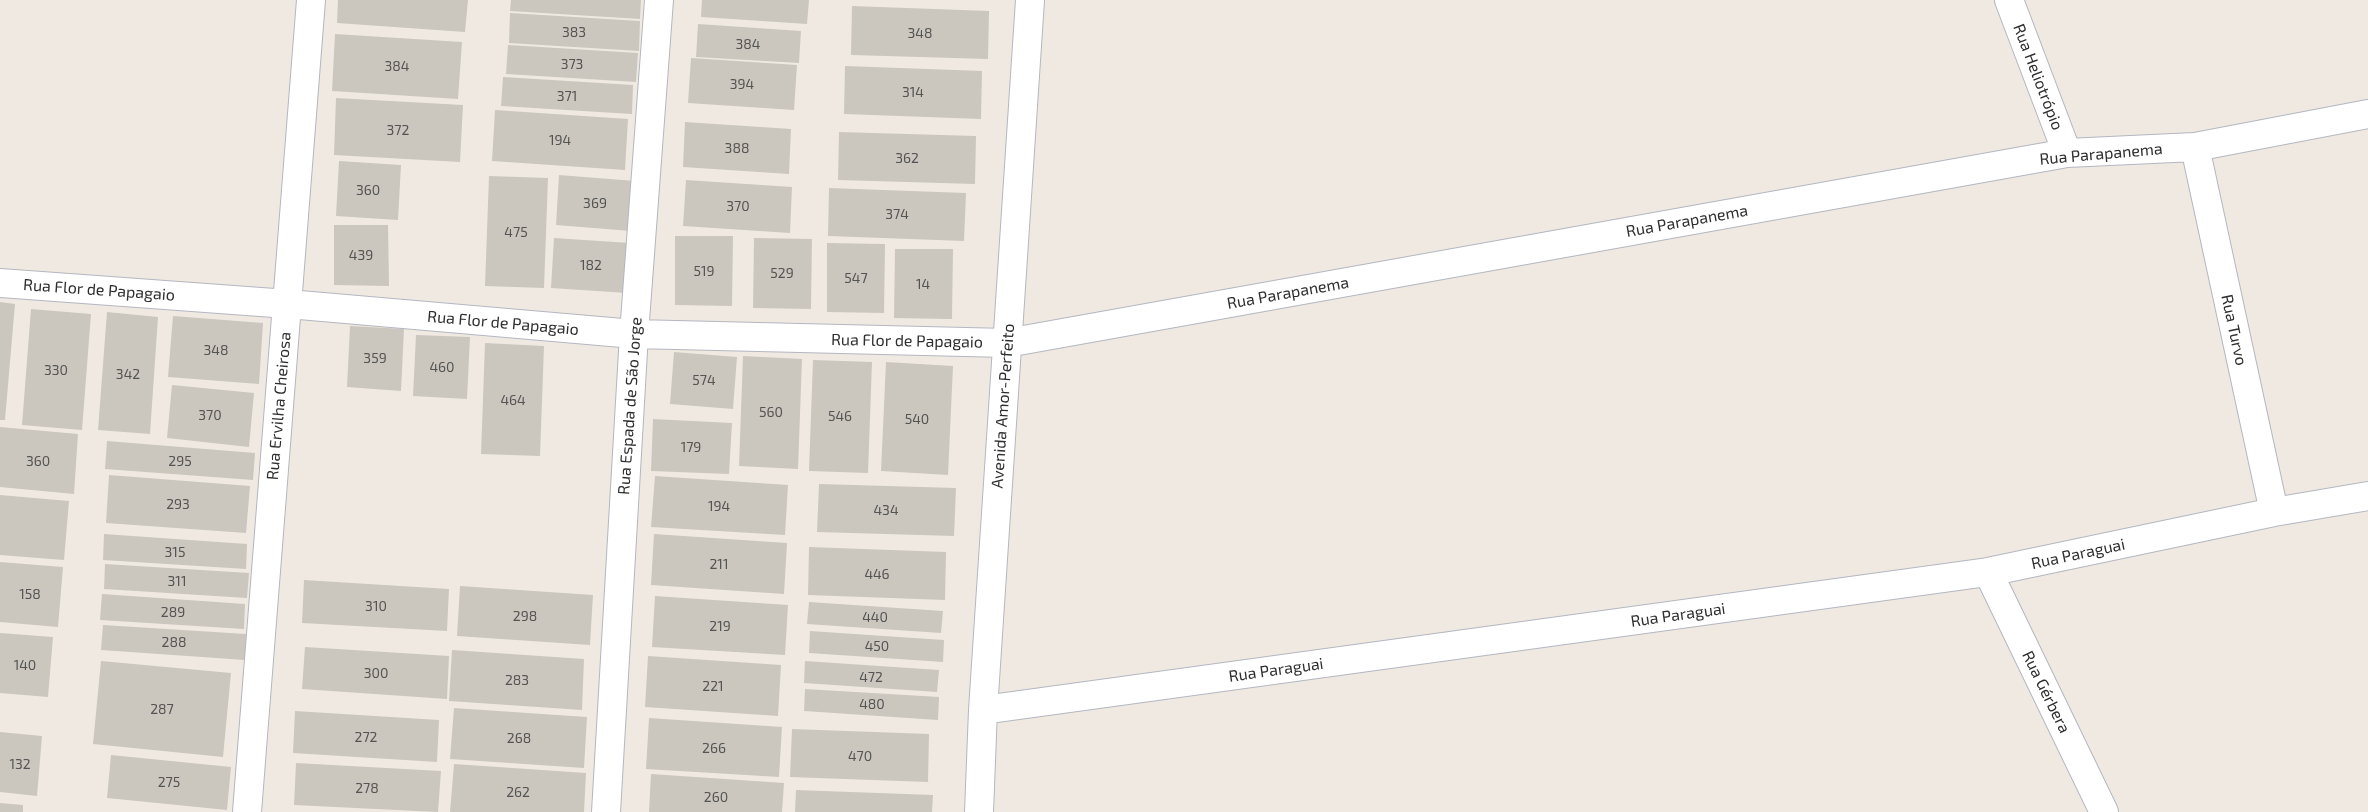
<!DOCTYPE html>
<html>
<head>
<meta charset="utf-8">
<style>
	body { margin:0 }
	canvas { display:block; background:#efe9e1 }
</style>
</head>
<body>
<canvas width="2368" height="812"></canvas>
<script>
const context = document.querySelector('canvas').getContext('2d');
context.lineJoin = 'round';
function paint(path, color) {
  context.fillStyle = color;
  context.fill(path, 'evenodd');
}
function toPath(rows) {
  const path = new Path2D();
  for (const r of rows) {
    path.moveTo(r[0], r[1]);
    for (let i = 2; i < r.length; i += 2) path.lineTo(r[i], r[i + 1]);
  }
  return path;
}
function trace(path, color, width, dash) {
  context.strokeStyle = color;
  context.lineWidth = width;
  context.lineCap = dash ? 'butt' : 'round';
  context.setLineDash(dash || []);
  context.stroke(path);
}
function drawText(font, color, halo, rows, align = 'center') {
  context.font = font + ' "Exo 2",sans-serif';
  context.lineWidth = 4;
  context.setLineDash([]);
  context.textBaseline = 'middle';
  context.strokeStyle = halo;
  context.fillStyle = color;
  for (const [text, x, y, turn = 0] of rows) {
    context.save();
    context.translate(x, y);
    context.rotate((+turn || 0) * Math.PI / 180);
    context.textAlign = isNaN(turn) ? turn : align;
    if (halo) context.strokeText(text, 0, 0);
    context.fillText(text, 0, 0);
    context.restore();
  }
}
paint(toPath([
	[338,0,468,0,465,32,337,23],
	[511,0,641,0,640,19,510,11],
	[702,0,809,0,807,24,701,17],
	[852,6,989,11,988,59,851,55],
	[510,13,640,21,639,51,509,43],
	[698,24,801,31,799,63,696,57],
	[335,34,462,42,458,99,332,91],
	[508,45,638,53,636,82,506,74],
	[691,58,797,65,794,110,688,103],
	[845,66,982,71,981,119,844,114],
	[503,77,633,85,632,114,501,106],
	[336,98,463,105,460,162,334,155],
	[495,110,628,119,625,170,492,161],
	[685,122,791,129,789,174,683,167],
	[839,132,976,136,975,184,838,180],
	[339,161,401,165,398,220,336,216],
	[559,175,635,181,631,231,556,225],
	[489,176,548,178,544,288,485,286],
	[686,180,792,187,790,233,683,226],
	[829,188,966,193,964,241,828,236],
	[334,225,388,225,389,286,334,285],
	[675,236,733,236,732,306,675,305],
	[554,238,630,243,627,293,551,288],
	[754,238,812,239,811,309,753,308],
	[827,243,885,244,884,313,827,312],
	[895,249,953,249,952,319,894,318],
	[0,302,15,304,5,420,0,420],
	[31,309,91,314,82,430,22,425],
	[107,312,158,317,150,434,98,430],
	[173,316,263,323,259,384,168,377],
	[350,326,404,329,401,391,347,387],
	[416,335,470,337,467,399,413,396],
	[485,343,544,346,540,456,481,454],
	[674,352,737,357,733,409,670,404],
	[743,356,802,359,798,469,739,466],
	[813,360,872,362,868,473,809,471],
	[886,362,953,366,948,475,881,471],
	[172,385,254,393,249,447,167,438],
	[653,419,732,423,729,474,651,471],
	[0,427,78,434,74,494,0,487],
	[107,441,255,453,253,480,105,469],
	[109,475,250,486,246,533,106,523],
	[655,476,788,485,785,535,651,527],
	[819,484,956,488,954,536,817,532],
	[0,495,69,501,64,560,0,555],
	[104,534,247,544,246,569,103,560],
	[654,534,787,543,784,594,651,585],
	[809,547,946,552,945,600,808,595],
	[0,562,63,567,58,627,0,622],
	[105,564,249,573,247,598,104,589],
	[304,580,449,589,447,631,302,623],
	[460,586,593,595,590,645,457,636],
	[102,594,245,604,244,629,100,620],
	[655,596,788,605,785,655,652,647],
	[809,602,943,611,941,633,807,624],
	[103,625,246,634,245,660,101,650],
	[810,631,944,640,943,662,809,653],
	[0,633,53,637,48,697,0,693],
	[305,647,449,656,447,699,302,689],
	[452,650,584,659,582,710,449,701],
	[648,656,781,665,778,716,645,707],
	[101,661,231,673,223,757,93,744],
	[805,661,939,670,937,692,804,683],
	[805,689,939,697,938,720,804,711],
	[454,708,587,717,584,768,450,759],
	[295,711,439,720,437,762,293,753],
	[649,718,782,727,779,777,646,769],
	[792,729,929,734,928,782,790,777],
	[0,732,42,736,37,796,0,792],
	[111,755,231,767,227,810,107,798],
	[296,763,441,771,438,812,294,805],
	[454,764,586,773,584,812,450,812],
	[651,774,784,783,782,812,649,812],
	[796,790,933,795,932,812,795,812],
	[0,803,23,805,23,812,0,812]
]), '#cbc7bf');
const street = toPath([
	[2009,0,2067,153],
	[2195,147,2274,512],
	[0,283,288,304,634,334,1007,343,2067,153,2195,147,2368,114],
	[1988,572,2104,812],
	[983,710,1988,572,2274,512,2368,496],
	[247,812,311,0],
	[606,812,634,334,659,0],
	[979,812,983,710,1030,0]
]);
trace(street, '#b4b7c1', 30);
trace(street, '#fff', 28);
drawText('14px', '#555452', null, [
	["383",574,32],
	["348",920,33],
	["384",748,44],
	["373",572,64],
	["384",397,66],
	["394",742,84],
	["314",913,92],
	["371",567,96],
	["372",398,130],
	["194",560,140],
	["388",737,148],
	["362",907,158],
	["360",368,190],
	["369",595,203],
	["370",738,206],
	["374",897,214],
	["475",516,232],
	["439",361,255],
	["182",591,265],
	["519",704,271],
	["529",782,273],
	["547",856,278],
	["14",923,284],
	["348",216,350],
	["359",375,358],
	["460",442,367],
	["330",56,370],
	["342",128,374],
	["574",704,380],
	["464",513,400],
	["560",771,412],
	["370",210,415],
	["546",840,416],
	["540",917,419],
	["179",691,447],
	["360",38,461],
	["295",180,461],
	["293",178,504],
	["194",719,506],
	["434",886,510],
	["315",175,552],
	["211",719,564],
	["446",877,574],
	["311",177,581],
	["158",30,594],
	["310",376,606],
	["289",173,612],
	["298",525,616],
	["440",875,617],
	["219",720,626],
	["288",174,642],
	["450",877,646],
	["140",25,665],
	["300",376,673],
	["472",871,677],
	["283",517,680],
	["221",713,686],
	["480",872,704],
	["287",162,709],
	["272",366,737],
	["268",519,738],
	["266",714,748],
	["470",860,756],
	["132",20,764],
	["275",169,782],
	["278",367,788],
	["262",518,792],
	["260",716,797]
]);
drawText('16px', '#2e2e2e', '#fff', [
	["Rua Heliotrópio",2038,77,69],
	["Rua Parapanema",2101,154,-5],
	["Rua Parapanema",1687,221,-10],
	["Rua Flor de Papagaio",99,290,4],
	["Rua Parapanema",1288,293,-10],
	["Rua Flor de Papagaio",503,323,5],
	["Rua Turvo",2234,330,78],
	["Rua Flor de Papagaio",907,341,1],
	["Rua Ervilha Cheirosa",279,406,-85],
	["Rua Espada de São Jorge",630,406,-86],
	["Avenida Amor-Perfeito",1003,406,-86],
	["Rua Paraguai",2078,554,-12],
	["Rua Paraguai",1678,615,-8],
	["Rua Paraguai",1276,670,-8],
	["Rua Gérbera",2046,692,64]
]);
</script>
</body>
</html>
